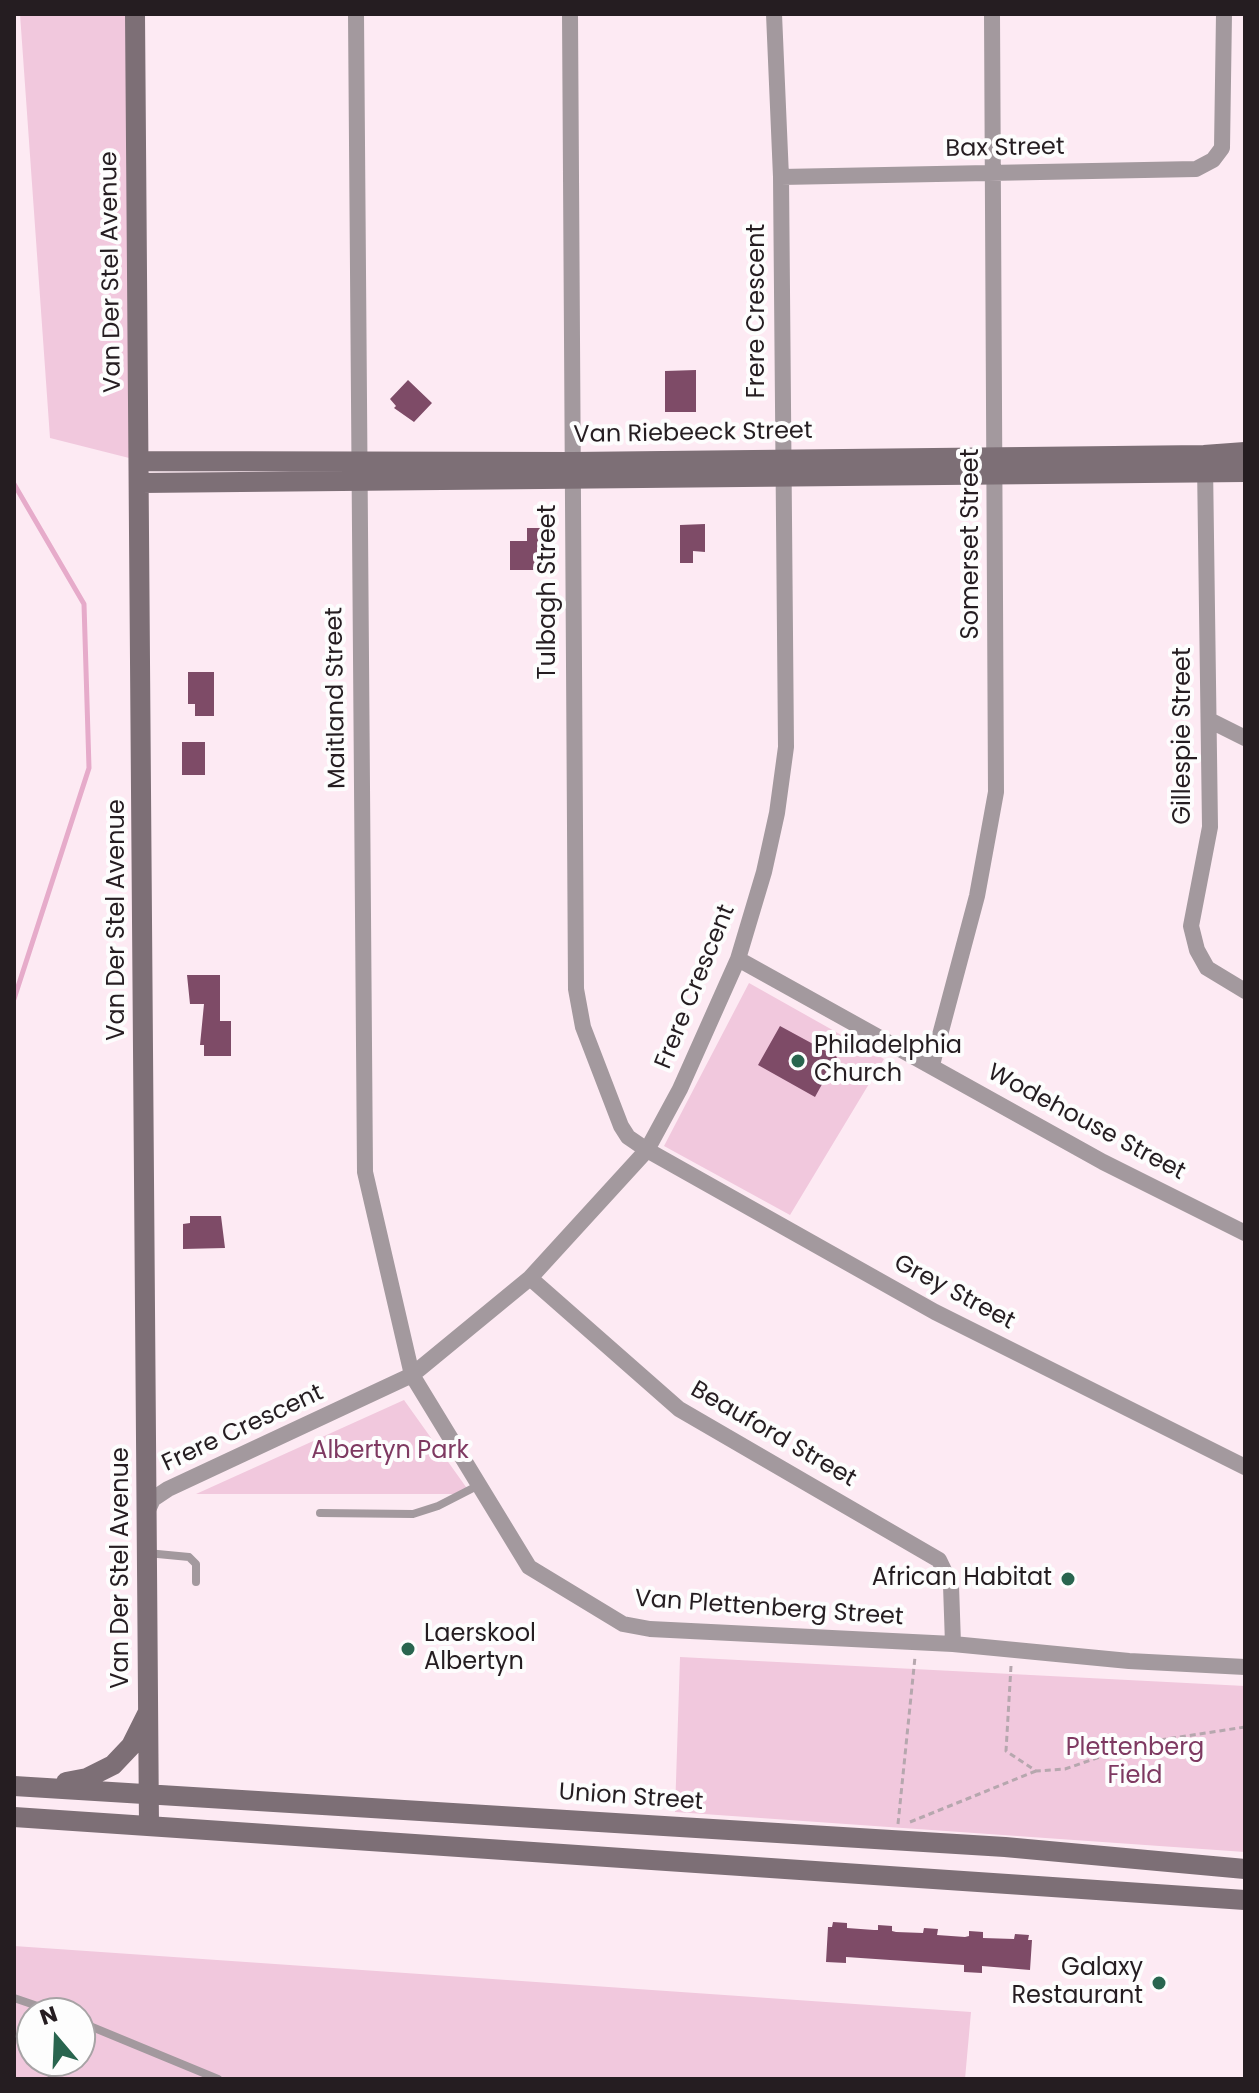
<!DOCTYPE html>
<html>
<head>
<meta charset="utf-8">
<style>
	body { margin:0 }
	#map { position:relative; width:1259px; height:2093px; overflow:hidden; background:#fdeaf3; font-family:Poppins,sans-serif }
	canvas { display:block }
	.frame { position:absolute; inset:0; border:16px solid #251d21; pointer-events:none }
	.north { position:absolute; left:16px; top:1997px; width:80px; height:80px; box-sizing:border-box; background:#fdfdfd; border:2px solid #a7a3a5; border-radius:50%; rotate:341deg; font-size:22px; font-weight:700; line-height:32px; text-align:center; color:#251d21 }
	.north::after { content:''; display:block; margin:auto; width:28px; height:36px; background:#29654f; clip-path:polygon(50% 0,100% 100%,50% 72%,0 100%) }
</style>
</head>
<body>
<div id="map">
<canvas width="1259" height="2093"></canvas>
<div class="frame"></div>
<div class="north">N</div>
</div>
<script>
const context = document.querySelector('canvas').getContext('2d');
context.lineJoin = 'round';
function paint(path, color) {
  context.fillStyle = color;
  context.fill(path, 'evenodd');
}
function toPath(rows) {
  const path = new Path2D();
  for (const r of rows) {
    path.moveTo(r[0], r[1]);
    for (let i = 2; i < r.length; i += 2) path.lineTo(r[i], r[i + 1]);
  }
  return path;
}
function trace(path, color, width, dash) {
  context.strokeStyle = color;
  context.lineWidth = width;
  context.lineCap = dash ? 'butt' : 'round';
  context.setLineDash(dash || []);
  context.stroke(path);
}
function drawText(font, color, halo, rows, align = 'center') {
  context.font = font + ' Poppins,sans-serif';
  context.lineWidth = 8;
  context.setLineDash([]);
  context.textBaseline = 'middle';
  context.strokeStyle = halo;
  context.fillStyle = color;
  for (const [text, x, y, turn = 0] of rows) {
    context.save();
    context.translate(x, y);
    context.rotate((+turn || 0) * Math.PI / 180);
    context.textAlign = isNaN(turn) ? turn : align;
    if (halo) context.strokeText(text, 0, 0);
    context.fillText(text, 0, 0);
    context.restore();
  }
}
paint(toPath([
	[20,14,135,14,141,461,50,438],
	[749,983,884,1059,790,1215,664,1146],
	[404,1400,471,1494,196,1494],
	[680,1657,1245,1686,1245,1852,675,1812],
	[14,1946,971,2012,965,2079,14,2079],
	[32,2013,80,2013,80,2061,32,2061]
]), '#f1c8dd');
trace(toPath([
	[14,484,84,604,89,768,14,999]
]), '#e6abca', 5);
paint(toPath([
	[696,370,696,412,665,412,665,371],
	[408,380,432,403,414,422,394,408,396,406,390,399],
	[705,524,705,552,693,551,693,563,680,563,680,525],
	[527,528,543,528,543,570,510,570,510,541,527,541],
	[188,672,214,672,214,716,195,716,195,704,188,704],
	[182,742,205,742,205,775,182,775],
	[187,975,220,975,220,1021,231,1021,231,1056,204,1056,204,1045,200,1045,204,1004,190,1004],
	[780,1026,837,1057,815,1097,758,1065],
	[190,1216,221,1216,225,1248,183,1249,183,1224,190,1223],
	[833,1922,847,1923,847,1928,874,1930,878,1930,878,1925,892,1926,892,1931,896,1932,923,1933,924,1928,938,1929,937,1935,965,1937,969,1936,969,1931,983,1932,983,1938,1014,1939,1015,1934,1029,1935,1028,1940,1032,1940,1030,1970,982,1966,982,1973,964,1972,964,1965,846,1957,846,1963,826,1962,828,1927,832,1927]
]), '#7e4b67');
trace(toPath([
	[1011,1666,1006,1751,1036,1771,1065,1769,1140,1743,1245,1727],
	[910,1822,1036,1771],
	[898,1824,915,1657]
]), '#b6a7ae', 3, [6, 4]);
trace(toPath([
	[320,1513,413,1514,438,1506,479,1485],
	[147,1553,189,1557,196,1564,196,1582],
	[14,1998,58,2013],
	[80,2022,218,2079],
	[50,2061,52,2079]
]), '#a3999e', 8);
trace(toPath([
	[356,14,365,1172,412,1375,529,1567,623,1624,650,1629,953,1644,1129,1661,1245,1667],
	[570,14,576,989,583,1027,621,1126,628,1137,647,1150,935,1312,1245,1467],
	[781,177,1196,169,1213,160,1222,148,1224,14],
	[1205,464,1210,827,1191,926,1197,950,1207,968,1245,991],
	[1211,721,1245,738],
	[738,959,1103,1162,1245,1233],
	[932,1065,977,896,996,792,992,14],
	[530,1278,679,1409,939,1560,951,1585,953,1644],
	[146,1514,153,1499,168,1489,412,1375,530,1278,647,1150,680,1089,738,959,764,872,777,813,786,747,781,177,774,14]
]), '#a3999e', 16);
trace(toPath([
	[135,14,149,1825],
	[141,461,573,462,1204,455,1245,452],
	[141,483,1245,472],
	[66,1782,87,1778,113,1765,131,1746,147,1714],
	[14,1786,1005,1847,1245,1869],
	[14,1817,1245,1900]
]), '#7d6f76', 20);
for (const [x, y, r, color] of [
	[798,1061,8,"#29654f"],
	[1068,1579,8,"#29654f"],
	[408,1649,8,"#29654f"],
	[1159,1983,8,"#29654f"]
]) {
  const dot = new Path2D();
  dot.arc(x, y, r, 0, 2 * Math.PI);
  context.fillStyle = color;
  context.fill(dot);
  trace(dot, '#fdfdfd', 3);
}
drawText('24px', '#251d21', '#fdfdfd', [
	["Bax Street",1005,149,-1],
	["Van Der Stel Avenue",112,272,-91],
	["Frere Crescent",758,311,-90],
	["Van Riebeeck Street",693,434,-1],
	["Somerset Street",972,544,-90],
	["Tulbagh Street",549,592,-90],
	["Maitland Street",337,698,-91],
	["Gillespie Street",1184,736,-90],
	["Van Der Stel Avenue",118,920,-90],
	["Frere Crescent",696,987,-68],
	["Wodehouse Street",1086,1123,28],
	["Grey Street",954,1293,28],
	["Frere Crescent",243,1429,-25],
	["Beauford Street",773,1435,30],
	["Van Der Stel Avenue",122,1568,-90],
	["Van Plettenberg Street",769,1609,4],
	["Union Street",631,1798,4]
]);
drawText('24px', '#251d21', '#fdfdfd', [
	["Philadelphia",814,1047],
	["Church",814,1075],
	["African Habitat",1052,1579,"right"],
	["Laerskool",424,1635],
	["Albertyn",424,1663],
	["Galaxy",1143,1969,"right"],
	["Restaurant",1143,1997,"right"]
], 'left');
drawText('24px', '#7e3961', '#fdfdfd', [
	["Albertyn Park",390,1452],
	["Plettenberg",1135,1749],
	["Field",1135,1777]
]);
</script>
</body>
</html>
